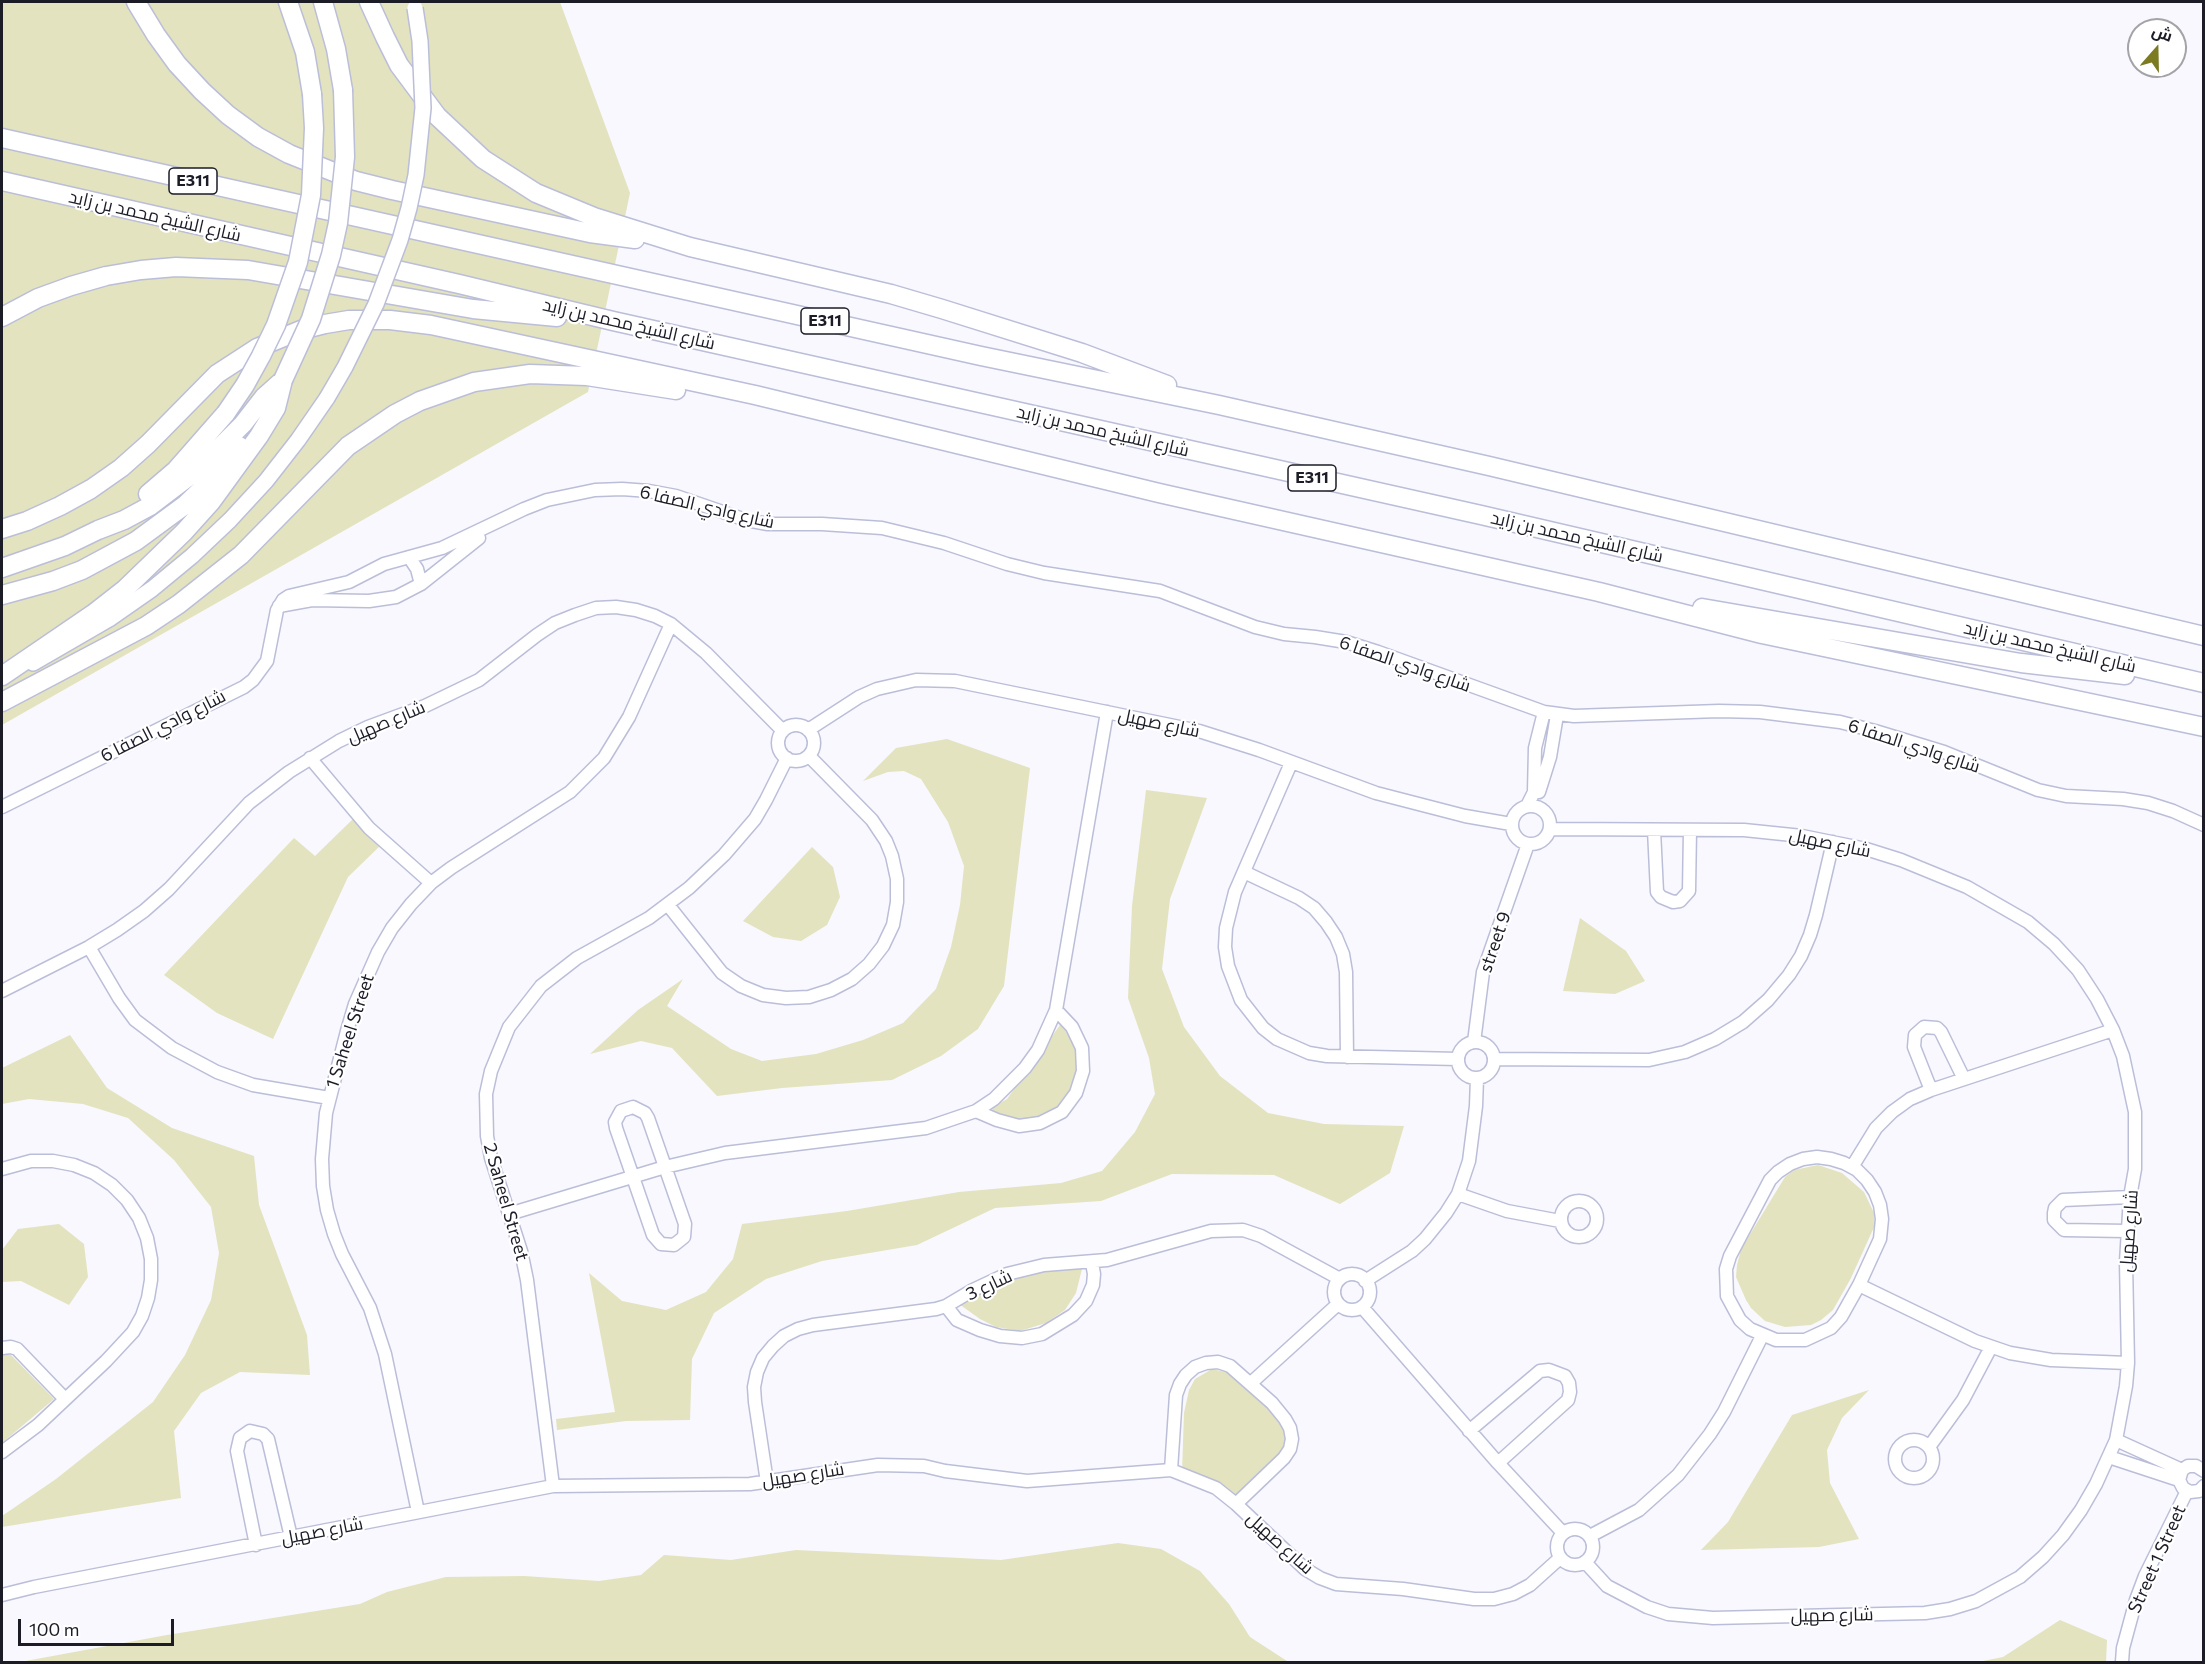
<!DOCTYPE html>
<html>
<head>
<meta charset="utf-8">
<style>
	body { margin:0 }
	#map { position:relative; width:2205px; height:1664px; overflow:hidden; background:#f8f8fe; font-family:Commissioner,Cairo,sans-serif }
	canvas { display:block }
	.frame { position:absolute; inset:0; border:3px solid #1b1c26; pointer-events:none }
	.north { position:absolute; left:2127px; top:18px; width:60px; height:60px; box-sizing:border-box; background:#fff; border:2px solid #a4a4a8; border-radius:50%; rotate:20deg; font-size:16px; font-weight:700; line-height:24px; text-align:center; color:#1b1c26 }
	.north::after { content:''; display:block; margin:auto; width:21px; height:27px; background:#7c7b22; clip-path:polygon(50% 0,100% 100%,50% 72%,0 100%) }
	.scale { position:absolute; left:18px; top:1619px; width:156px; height:27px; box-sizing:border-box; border:3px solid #1b1c26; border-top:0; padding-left:8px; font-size:18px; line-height:21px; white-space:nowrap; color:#1b1c26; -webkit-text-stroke:4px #fff; paint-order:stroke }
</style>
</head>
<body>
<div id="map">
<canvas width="2205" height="1664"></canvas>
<div class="frame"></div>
<div class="north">ش</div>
<div class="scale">100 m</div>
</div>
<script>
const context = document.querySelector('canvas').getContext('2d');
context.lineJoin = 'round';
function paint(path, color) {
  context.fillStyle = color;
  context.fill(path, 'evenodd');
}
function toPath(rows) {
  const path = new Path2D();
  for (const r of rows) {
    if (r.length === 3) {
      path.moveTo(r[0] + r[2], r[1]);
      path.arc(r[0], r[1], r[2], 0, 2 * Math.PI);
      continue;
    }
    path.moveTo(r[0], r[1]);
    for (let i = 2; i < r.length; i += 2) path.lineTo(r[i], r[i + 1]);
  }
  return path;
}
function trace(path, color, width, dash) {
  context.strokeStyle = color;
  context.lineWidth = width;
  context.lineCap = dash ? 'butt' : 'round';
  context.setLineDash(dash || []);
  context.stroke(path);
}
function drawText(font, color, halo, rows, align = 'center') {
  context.font = font + ' Commissioner,Cairo,sans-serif';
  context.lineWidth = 4.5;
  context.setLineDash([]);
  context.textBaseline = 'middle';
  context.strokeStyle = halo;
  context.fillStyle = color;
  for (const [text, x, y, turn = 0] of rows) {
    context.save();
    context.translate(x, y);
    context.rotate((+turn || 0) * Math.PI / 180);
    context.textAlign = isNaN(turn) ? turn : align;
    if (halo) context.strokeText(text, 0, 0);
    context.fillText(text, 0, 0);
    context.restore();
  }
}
paint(toPath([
	[2,2,560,2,630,193,588,392,2,725],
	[947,739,1030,768,1004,986,978,1029,941,1056,892,1080,782,1088,717,1096,672,1048,641,1041,590,1054,638,1010,683,979,667,1006,731,1049,762,1061,816,1054,863,1040,903,1023,936,989,951,947,960,905,964,866,948,822,921,779,904,771,888,772,863,781,896,748],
	[1146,790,1207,798,1170,899,1162,969,1184,1027,1220,1076,1268,1113,1324,1124,1404,1126,1390,1173,1340,1204,1274,1175,1172,1174,1101,1201,995,1208,917,1245,822,1261,766,1279,714,1313,692,1359,690,1420,626,1421,557,1430,556,1419,615,1412,589,1273,622,1301,666,1310,706,1292,733,1259,742,1224,847,1211,959,1192,1061,1183,1102,1171,1135,1132,1155,1094,1149,1058,1128,998,1132,906],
	[355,817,382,844,348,877,273,1039,217,1013,164,975,294,838,315,856],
	[812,847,833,867,840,897,827,925,801,941,773,937,743,921],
	[1580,918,1626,951,1645,981,1615,994,1563,991],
	[1060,1025,1076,1043,1079,1068,1071,1093,1054,1110,1030,1121,1005,1119,988,1110,1007,1099],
	[70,1035,107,1088,172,1128,254,1156,259,1205,307,1335,310,1375,240,1372,201,1393,174,1431,181,1498,2,1527,2,1516,56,1479,153,1402,185,1355,211,1300,219,1253,211,1207,174,1160,128,1118,83,1104,29,1099,2,1104,2,1068],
	[1818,1165,1842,1173,1864,1192,1874,1213,1875,1225,1851,1278,1833,1310,1821,1320,1811,1325,1785,1327,1765,1321,1751,1308,1746,1300,1736,1277,1737,1265,1741,1249,1785,1177,1794,1170],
	[59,1224,84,1244,88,1277,69,1305,21,1281,2,1282,2,1250,18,1229],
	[1046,1269,1082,1269,1076,1293,1065,1310,1046,1323,1020,1331,996,1327,980,1319,959,1304,1013,1275],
	[2,1355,11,1355,54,1399,2,1443],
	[1212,1369,1234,1374,1255,1392,1283,1427,1286,1439,1282,1451,1240,1502,1182,1472,1184,1413,1189,1390,1195,1379],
	[1869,1390,1842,1418,1827,1450,1830,1483,1859,1539,1819,1547,1701,1550,1728,1522,1792,1415],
	[1118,1543,1161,1549,1200,1571,1229,1604,1250,1637,1287,1661,1308,1662,20,1662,167,1635,360,1604,387,1592,446,1577,524,1576,599,1581,641,1575,664,1555,731,1560,796,1550,1001,1560],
	[2060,1620,2107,1640,2106,1662,1978,1662,2003,1657]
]), '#e3e3bf');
const minor = toPath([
	[409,557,417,569,421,584],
	[279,606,312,600,369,601,396,597,421,584,479,538],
	[796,743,18],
	[808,730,859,697,877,689,916,680,955,681,1199,731,1259,750,1376,793,1465,816,1511,824],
	[310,758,369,828,431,883],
	[1291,763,1235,892,1226,928,1225,947,1228,966,1241,1000,1263,1028,1277,1039,1309,1053,1327,1056,1458,1059],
	[1539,792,1550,757,1557,715],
	[1531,825,19],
	[1527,806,1534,792,1535,748,1544,712],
	[2,807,244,687,253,680,267,661,277,610,283,600,289,596,349,582,384,564,442,548,524,509,547,500,595,490,622,489,649,491,676,496,746,520,768,524,822,524,882,528,944,543,1007,564,1044,573,1160,591,1255,627,1284,634,1315,637,1346,642,1378,652,1544,712,1574,716,1719,711,1760,712,1840,722,1875,731,1944,752,2038,790,2066,796,2123,799,2148,803,2173,811,2204,825],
	[1550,829,1744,830,1802,836,1866,849,1901,860,1967,887,2028,922,2054,944,2078,970,2097,999,2113,1030,2123,1056,2135,1112,2135,1169,2130,1197,2126,1262,2128,1363,2126,1386,2116,1440,2096,1484,2081,1510,2063,1535,2043,1557,2020,1577,1976,1601,1950,1609,1925,1613,1713,1618,1668,1614,1647,1607,1607,1586,1585,1562],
	[1654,830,1657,892,1661,897,1673,902,1680,901,1689,891,1690,830],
	[1244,872,1299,898,1314,908,1326,922,1336,937,1343,954,1346,972,1347,1057],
	[668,905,722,973,741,986,763,995,786,998,809,997,831,990,852,979,869,964,883,946,893,925,897,902,897,879,892,856,886,841,872,820,809,756],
	[89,947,119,998,135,1020,172,1048,217,1072,253,1085,329,1098],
	[2,991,89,947,117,930,144,911,169,889,249,803,289,772,339,741,368,727,425,706,479,680,537,635,555,623,575,615,596,608,616,607,636,610,655,616,671,624,706,653,783,731],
	[1474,1042,1483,972,1528,844],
	[1476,1060,18],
	[1494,1059,1649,1060,1685,1052,1715,1039,1743,1022,1768,1000,1789,975,1801,956,1810,935,1816,915,1833,842],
	[1931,1090,1914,1047,1915,1035,1924,1027,1937,1028,1941,1032,1964,1079],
	[633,1107,645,1113,648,1118,685,1224,684,1237,674,1245,661,1244,653,1235,616,1128,615,1122,621,1111,633,1107],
	[976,1111,997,1120,1019,1126,1040,1123,1062,1112,1076,1093,1083,1071,1082,1048,1072,1027,1056,1010],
	[1817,1157,1831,1159,1844,1163,1857,1170,1867,1180,1875,1192,1880,1205,1882,1219,1880,1239,1859,1285,1841,1317,1831,1328,1805,1340,1776,1340,1750,1329,1740,1320,1727,1296,1726,1269,1730,1256,1770,1180,1778,1172,1790,1164,1803,1159,1817,1157],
	[1852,1167,1876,1128,1892,1112,1910,1099,1931,1090,2113,1030],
	[2,1169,31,1161,53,1161,74,1165,94,1173,112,1185,127,1200,139,1218,147,1238,151,1259,151,1280,148,1298,142,1316,133,1332,106,1361,38,1425,2,1452],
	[1458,1194,1507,1211,1560,1221],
	[1579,1219,18],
	[509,1214,665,1167,725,1153,926,1128,976,1111,994,1099,1025,1068,1038,1050,1056,1010,1107,712],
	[2127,1231,2064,1230,2054,1220,2054,1213,2055,1208,2063,1200,2130,1197],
	[1352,1292,18],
	[1365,1281,1412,1251,1425,1239,1446,1213,1458,1194,1469,1161,1476,1106,1477,1078],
	[1859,1285,1975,1341,2010,1353,2051,1360,2128,1363],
	[946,1306,957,1320,980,1330,1000,1336,1022,1338,1042,1334,1073,1315,1086,1301,1093,1285,1094,1274,1092,1263],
	[1362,1307,1498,1463,1563,1533],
	[2,1348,11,1347,17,1349,65,1399],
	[1251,1383,1338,1304],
	[1469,1431,1540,1371,1549,1370,1565,1376,1569,1383,1570,1392,1568,1400,1498,1463],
	[1914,1459,19],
	[2116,1440,2182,1470],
	[1929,1447,1963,1400,1991,1347],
	[2109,1457,2179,1480],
	[1171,1470,1176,1395,1180,1384,1186,1375,1195,1367,1206,1363,1218,1362,1230,1366,1272,1403,1285,1419,1290,1428,1292,1439,1290,1449,1284,1458,1236,1504],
	[2204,1471,2196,1466,2188,1466,2182,1470,2179,1480,2183,1488,2190,1492,2199,1491,2204,1486],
	[767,1482,755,1402,754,1387,757,1372,763,1358,773,1346,784,1336,798,1329,813,1325,936,1309,946,1306,973,1290,1007,1274,1044,1265,1107,1260,1211,1231,1243,1230,1261,1236,1340,1279],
	[553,1486,527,1280,521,1251,491,1158,487,1136,486,1094,491,1071,509,1027,541,986,577,958,649,918,689,888,724,855,755,819,766,800,787,758],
	[418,1512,385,1354,370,1308,342,1254,334,1234,327,1210,323,1186,322,1159,326,1113,347,1031,355,1004,378,952,392,928,411,904,431,883,451,868,570,792,604,758,629,717,671,624],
	[1575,1547,18],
	[1590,1536,1639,1510,1678,1475,1710,1434,1724,1412,1762,1336],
	[256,1545,237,1451,240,1438,250,1431,263,1434,268,1439,291,1537],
	[2,1595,34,1587,553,1486,750,1484,878,1465,924,1466,945,1471,1027,1481,1171,1470,1216,1488,1236,1504,1305,1569,1320,1578,1336,1584,1403,1589,1474,1599,1494,1599,1513,1594,1530,1585,1560,1558],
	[2122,1662,2123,1648,2136,1600,2145,1576,2187,1491]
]);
const major = toPath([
	[33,663,109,619,152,589,192,556,230,520,266,481,298,440,327,398]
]);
const highway = toPath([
	[136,2,156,35,177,64,202,91,228,115,258,137,289,154,356,181,392,190,590,233,635,239],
	[288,2,305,52,312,94],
	[323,2,336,49,343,90],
	[369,2,385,37,399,65,437,116,483,159,536,193,594,217,690,247,891,294,942,309,1082,353,1167,385],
	[2,138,981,356,1219,405,1489,466,2204,636],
	[2,181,459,284,613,321,1481,515,2204,683],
	[2,317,38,298,71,286,106,276,141,270,176,267,248,270,473,309,557,317],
	[148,494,176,470,226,413],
	[2,529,27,521,60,506,91,489,121,468,148,444,217,374,257,348,301,330,325,324,349,320,390,320,431,325,755,395,1159,493,1599,592,1762,634,2204,727],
	[2,568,65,546,98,530,124,520,150,506,196,471,243,424,264,397,283,380],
	[2,595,53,581,82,570,136,541,185,505,207,484,239,446],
	[1702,608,2021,663,2125,675],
	[2,676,93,614,125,589,184,532,211,502,259,436,276,408,283,380],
	[2,702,146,626,179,604,241,555,348,446,395,414,420,401,474,382,530,374,587,376,676,390]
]);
trace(minor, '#bbbed8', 15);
trace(major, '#bbbed8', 18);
trace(highway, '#bbbed8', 21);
trace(minor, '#fff', 12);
trace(major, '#fff', 15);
trace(highway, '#fff', 18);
const majorBridge = toPath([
	[327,398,345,367,376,304,400,240,409,208,416,175,423,108,420,41,415,8]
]);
const highwayBridge = toPath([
	[283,380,311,319,331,255,338,223,345,157,343,90],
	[226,413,245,385,261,356,276,325,298,262,311,195,314,128,312,94]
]);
trace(majorBridge, '#bbbed8', 18, []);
trace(highwayBridge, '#bbbed8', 21, []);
trace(majorBridge, '#fff', 15);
trace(highwayBridge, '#fff', 18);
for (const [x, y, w] of [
	[193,181,48],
	[825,321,48],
	[1312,478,48]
]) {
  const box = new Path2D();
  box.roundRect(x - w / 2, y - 13, w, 26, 4.5);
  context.fillStyle = '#fff';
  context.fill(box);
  trace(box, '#1b1c26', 1.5);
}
drawText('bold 16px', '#1b1c26', null, [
	["E311",193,181],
	["E311",825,321],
	["E311",1312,478]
]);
drawText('18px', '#1b1c26', '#fff', [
	["شارع الشيخ محمد بن زايد",155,216,13],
	["شارع الشيخ محمد بن زايد",629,324,13],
	["شارع الشيخ محمد بن زايد",1103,431,13],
	["شارع وادي الصفا 6",707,507,13],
	["شارع الشيخ محمد بن زايد",1577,537,13],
	["شارع الشيخ محمد بن زايد",2050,647,13],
	["شارع وادي الصفا 6",1405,664,19],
	["شارع صهيل",386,722,-23],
	["شارع صهيل",1159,723,12],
	["شارع وادي الصفا 6",163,726,-27],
	["شارع وادي الصفا 6",1914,746,18],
	["شارع صهيل",1830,843,12],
	["street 9",1495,942,-71],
	["1 Saheel Street",350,1031,-72],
	["2 Saheel Street",506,1202,74],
	["شارع صهيل",2129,1231,-86],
	["3 شارع",989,1285,-25],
	["شارع صهيل",803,1475,-9],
	["شارع صهيل",322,1531,-11],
	["شارع صهيل",1280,1543,42],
	["Street 1 Street",2157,1559,-66],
	["شارع صهيل",1832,1615,-1]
]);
</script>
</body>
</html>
